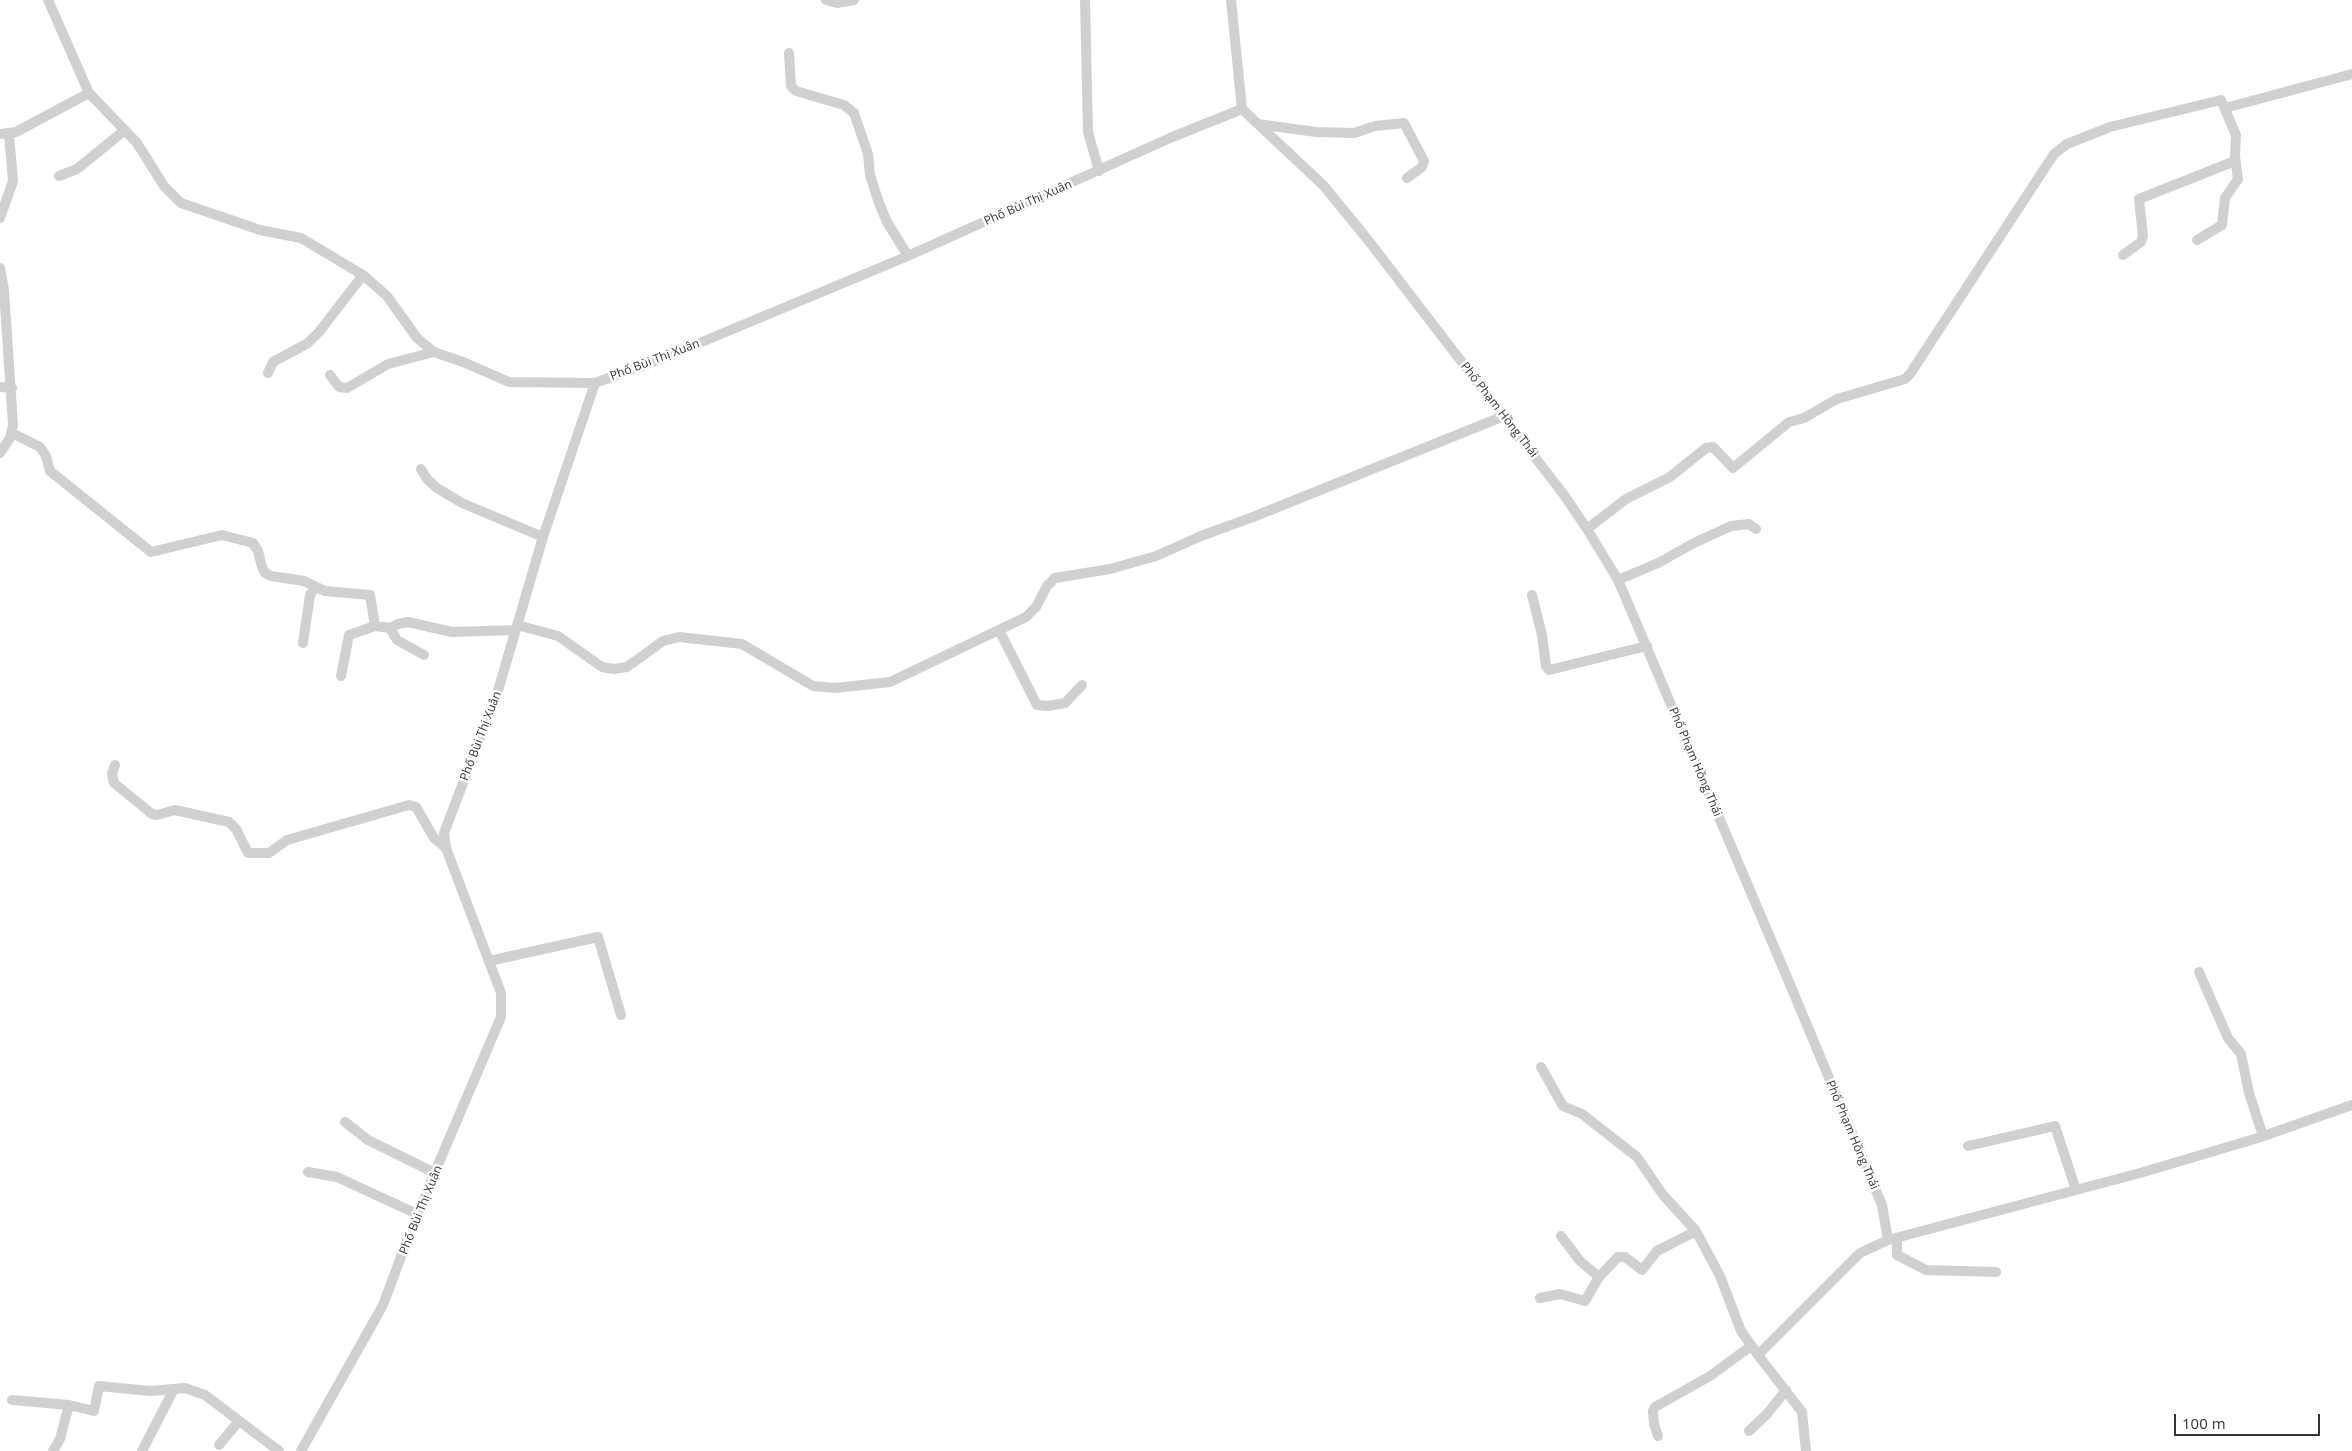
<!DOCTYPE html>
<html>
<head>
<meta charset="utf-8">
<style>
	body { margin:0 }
	#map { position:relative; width:2352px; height:1451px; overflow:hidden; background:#fff; font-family:"Open Sans",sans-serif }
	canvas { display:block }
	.scale { position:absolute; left:2174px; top:1414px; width:146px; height:22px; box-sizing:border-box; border:2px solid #333; border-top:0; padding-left:6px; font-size:15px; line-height:18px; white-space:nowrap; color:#333; -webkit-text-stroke:4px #fff; paint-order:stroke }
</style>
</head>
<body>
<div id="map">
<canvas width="2352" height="1451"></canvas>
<div class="scale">100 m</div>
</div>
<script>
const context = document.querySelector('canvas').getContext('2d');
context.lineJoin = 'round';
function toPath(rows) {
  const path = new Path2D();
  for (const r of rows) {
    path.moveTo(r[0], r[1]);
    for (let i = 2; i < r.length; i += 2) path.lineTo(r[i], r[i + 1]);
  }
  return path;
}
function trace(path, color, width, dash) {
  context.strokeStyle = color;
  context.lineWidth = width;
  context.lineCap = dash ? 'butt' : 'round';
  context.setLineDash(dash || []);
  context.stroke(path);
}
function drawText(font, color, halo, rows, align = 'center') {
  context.font = font + ' "Open Sans",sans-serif';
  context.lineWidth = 5;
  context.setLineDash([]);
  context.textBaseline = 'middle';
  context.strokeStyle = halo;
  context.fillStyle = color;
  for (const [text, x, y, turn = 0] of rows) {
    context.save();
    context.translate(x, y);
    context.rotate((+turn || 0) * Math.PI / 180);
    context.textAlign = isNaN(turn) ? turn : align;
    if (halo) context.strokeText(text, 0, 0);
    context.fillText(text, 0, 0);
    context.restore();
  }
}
trace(toPath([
	[48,0,89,93,137,143,164,186,181,203,260,230,301,238,363,275,387,296,417,338,434,352,463,362,509,382,595,383],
	[826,0,837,3,854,0],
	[1085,0,1088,132,1099,171],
	[1231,0,1242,109],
	[789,53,791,86,796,91,844,105,854,113,868,154,870,175,879,203,887,222,908,256],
	[2225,108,2352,74],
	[1242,109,1324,186,1368,240,1564,495,1587,529,1618,580,1789,982,1882,1205,1888,1240,1860,1253,1758,1355,1802,1412,1806,1451],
	[1258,124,1316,132,1354,133,1375,126,1404,123,1424,161,1422,167,1407,178],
	[0,134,16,132,89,93],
	[59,176,77,169,125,130],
	[0,218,13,181,9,134],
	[2123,255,2141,242,2143,236,2139,199,2235,161],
	[0,268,4,290,13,425,10,438,0,453],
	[268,373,273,362,308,343,319,332,363,275],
	[330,375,339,387,347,388,388,364,434,352],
	[0,387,12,388],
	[12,433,40,447,46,456,50,471,151,552,222,535,253,543,258,551,262,567,265,573,271,576,304,581,325,591,370,595,375,626],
	[421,469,427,479,437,488,462,503,543,537],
	[1587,529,1626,499,1670,477,1706,448,1713,447,1733,468,1789,422,1804,418,1837,399,1905,379,1910,374,2054,154,2067,144,2110,127,2221,100,2236,135,2235,156,2238,179,2225,198,2222,225,2197,240],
	[1618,580,1658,563,1694,543,1731,526,1749,524,1756,529],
	[1532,595,1542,635,1546,666,1549,670,1647,646],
	[517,625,558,636,602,667,614,669,627,667,663,641,679,637,742,644,813,686,835,688,890,682,1026,617,1036,607,1047,586,1055,578,1110,569,1156,556,1201,536,1253,517,1504,416],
	[390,628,397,640,424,655],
	[999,630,1037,705,1048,706,1065,703,1082,685],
	[303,643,310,595,315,587],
	[341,676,349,635,375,626,390,628,398,624,408,622,452,632,515,630],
	[115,765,112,774,114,783,152,814,157,815,175,810,229,822,236,829,248,853,269,853,287,840,409,805,416,807,434,838,446,848],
	[489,961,598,937,621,1015],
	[2199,972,2228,1038,2241,1054,2249,1093,2263,1136],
	[1541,1067,1563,1106,1582,1114,1637,1157,1663,1195,1696,1231,1720,1276,1741,1331,1758,1355],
	[345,1122,368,1140,435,1173],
	[1968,1146,2055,1126,2076,1190],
	[308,1172,337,1177,417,1214],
	[1561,1236,1580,1261,1599,1277],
	[1897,1238,1897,1255,1926,1270,1996,1272],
	[1888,1240,2140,1173,2258,1138,2352,1105],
	[1540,1298,1560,1294,1585,1301,1599,1277,1618,1257,1625,1257,1642,1270,1657,1251,1696,1231],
	[12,1400,69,1405,94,1411,99,1386,150,1391,185,1388,205,1395,279,1451],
	[1749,1431,1767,1414,1786,1390],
	[1658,1436,1654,1424,1653,1411,1655,1407,1710,1376,1751,1346],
	[219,1445,239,1421],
	[53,1451,60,1439,69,1405],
	[142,1451,174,1389],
	[301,1451,383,1305,417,1214,501,1017,501,993,446,848,444,833,497,694,543,537,595,383,661,359,908,256,1170,138,1242,109]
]), '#d0d0d0', 10);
drawText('12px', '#333', '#fff', [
	["Phố Bùi Thị Xuân",1028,203,-24],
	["Phố Bùi Thị Xuân",655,360,-21],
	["Phố Phạm Hồng Thái",1499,410,52],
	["Phố Bùi Thị Xuân",481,736,-69],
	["Phố Phạm Hồng Thái",1695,762,67],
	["Phố Phạm Hồng Thái",1852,1135,67],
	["Phố Bùi Thị Xuân",421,1210,-68]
]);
</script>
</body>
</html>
